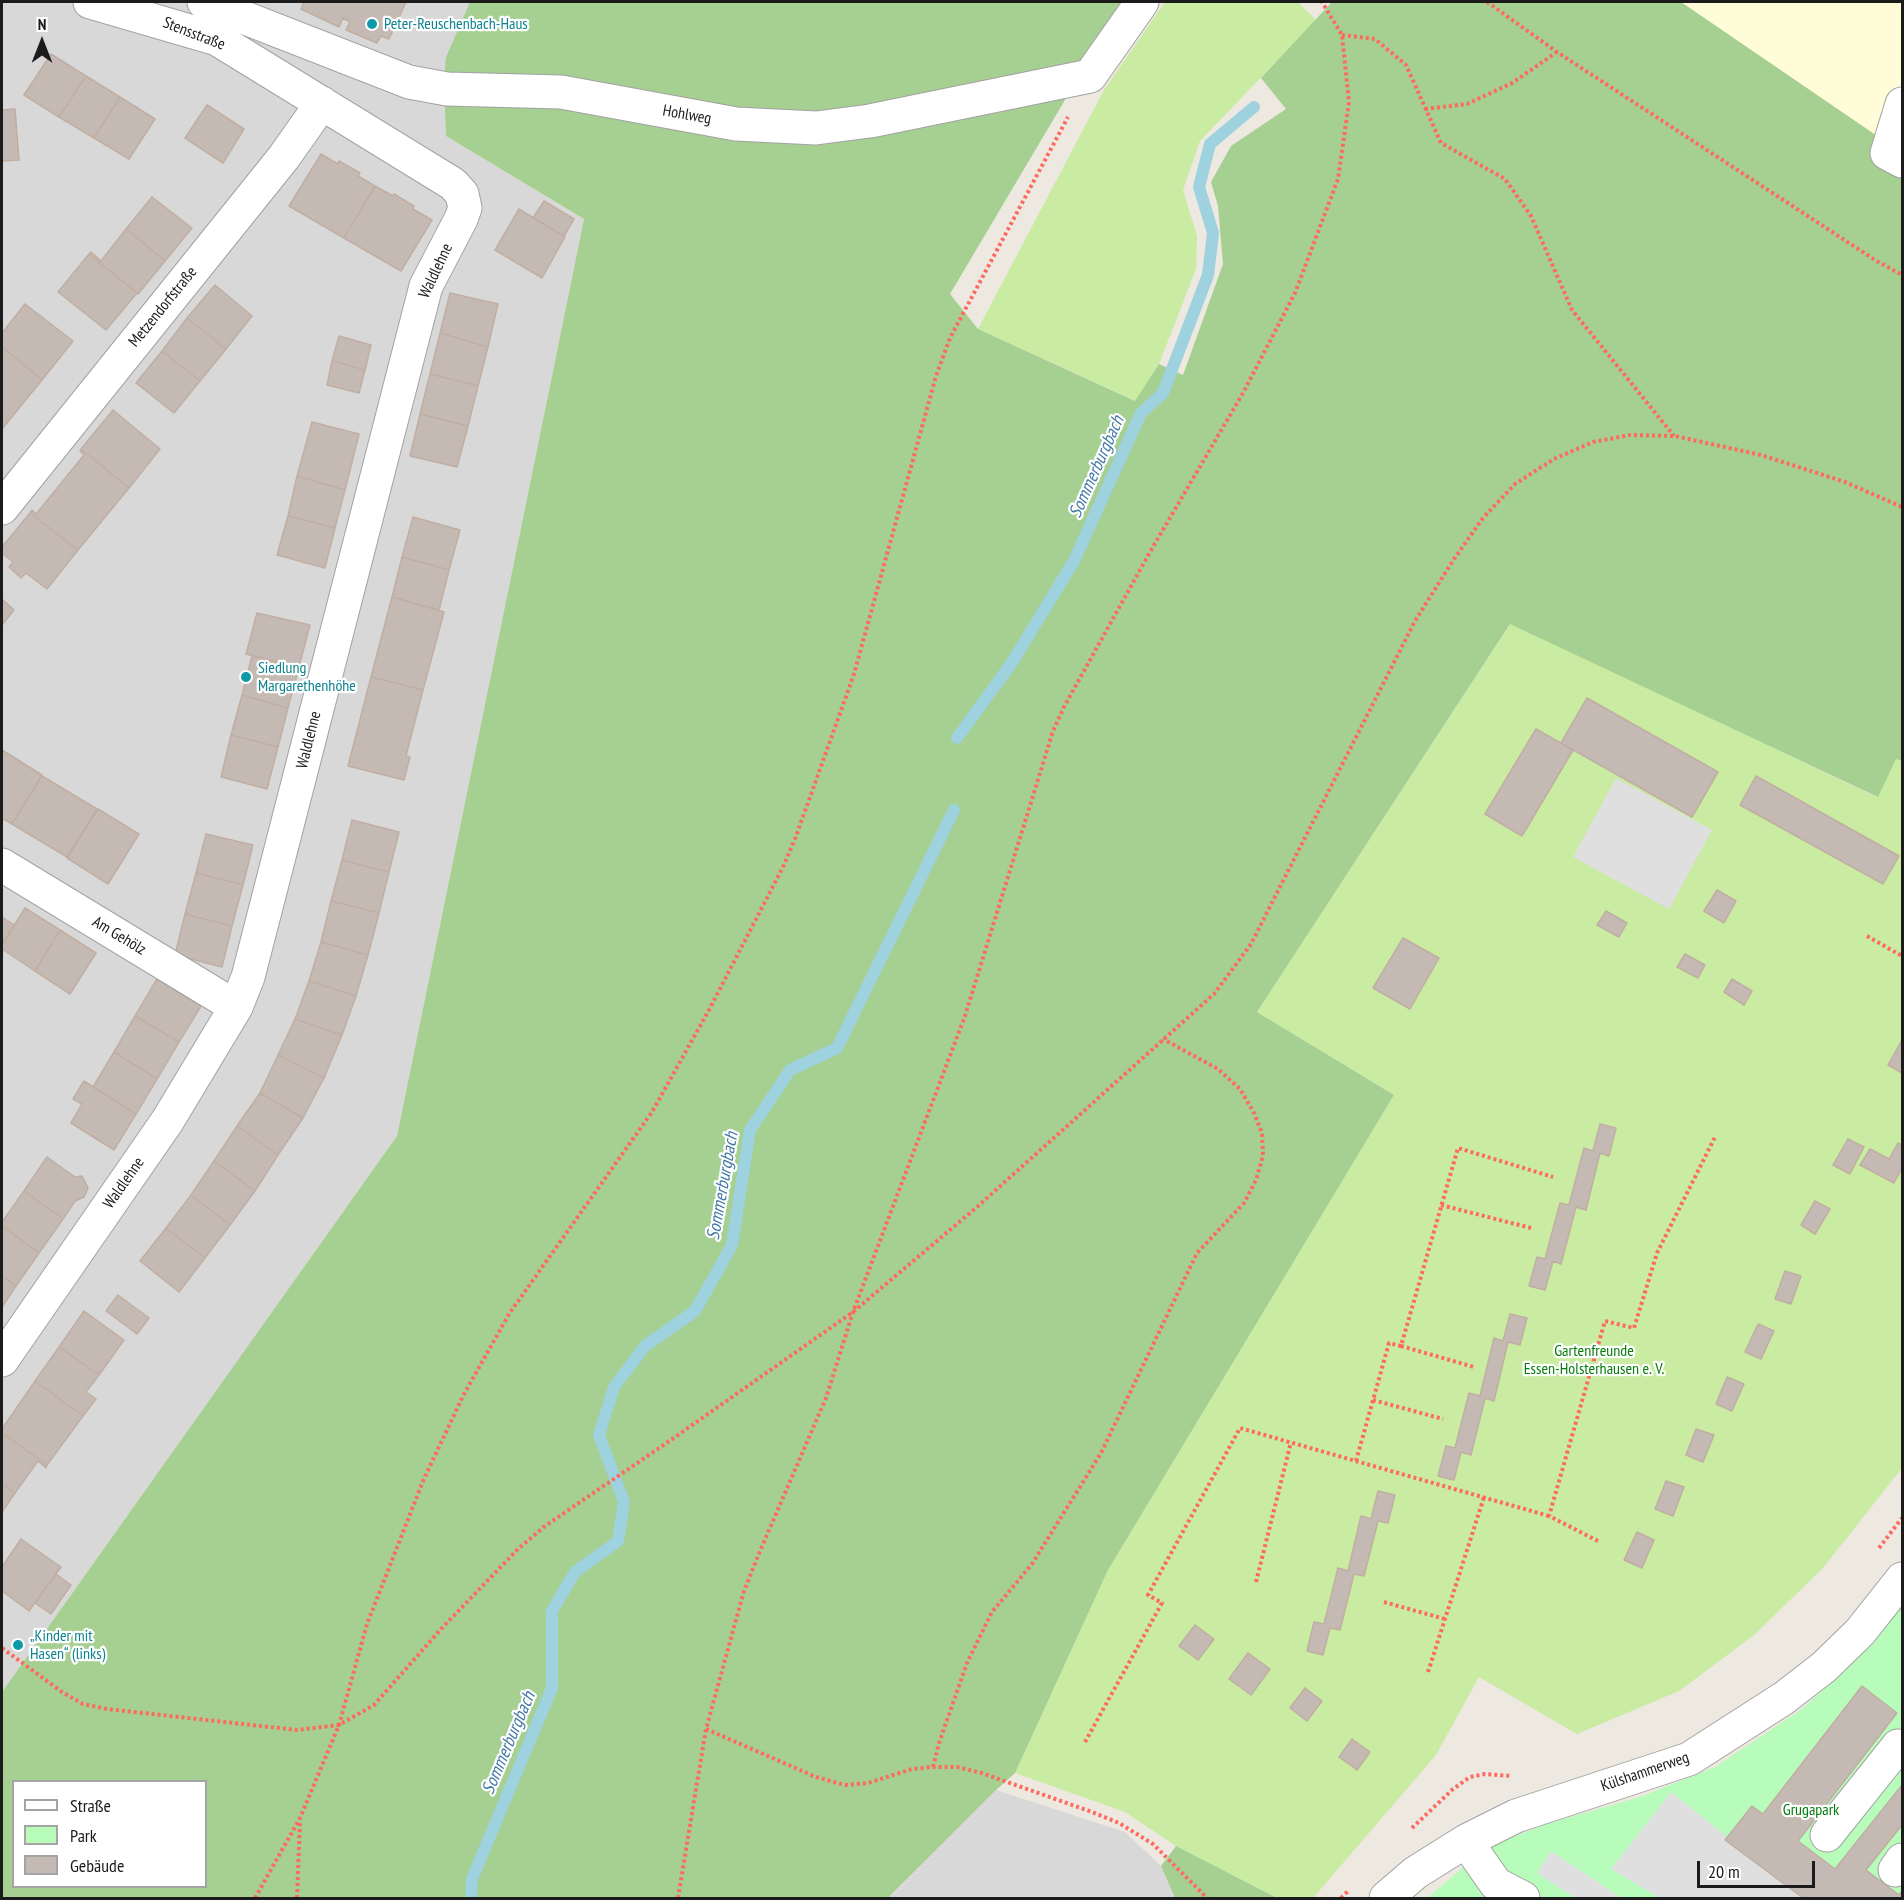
<!DOCTYPE html>
<html>
<head>
<meta charset="utf-8">
<style>
	body { margin:0 }
	#map { position:relative; width:1904px; height:1900px; overflow:hidden; background:#ede8e0; font-family:"PT Sans Narrow",sans-serif }
	canvas { display:block }
	.frame { position:absolute; inset:0; border:3px solid #1b1b1b; pointer-events:none }
	.legend { position:absolute; left:12px; top:1780px; width:195px; height:108px; box-sizing:border-box; background:#fff; border:2px solid #a4a4a4; margin:0; padding:8px 10px; list-style:none; font-size:18px; color:#1b1b1b }
	.legend li { display:flex; align-items:center; gap:12px; height:30px }
	.legend b { width:30px; border:2px solid #a4a4a4 }
	.north { position:absolute; left:12px; top:12px; width:60px; height:60px; -webkit-text-stroke:4px #fff; paint-order:stroke; rotate:0deg; font-size:16px; font-weight:700; line-height:24px; text-align:center; color:#1b1b1b }
	.north::after { content:''; display:block; margin:auto; width:21px; height:27px; background:#1b1b1b; clip-path:polygon(50% 0,100% 100%,50% 72%,0 100%) }
	.scale { position:absolute; left:1697px; top:1861px; width:118px; height:27px; box-sizing:border-box; border:3px solid #1b1b1b; border-top:0; padding-left:8px; font-size:18px; line-height:21px; white-space:nowrap; color:#1b1b1b; -webkit-text-stroke:4px #fff; paint-order:stroke }
</style>
</head>
<body>
<div id="map">
<canvas width="1904" height="1900"></canvas>
<div class="frame"></div>
<ul class="legend">
<li><b style="height:8px;background:#fff"></b>Straße</li>
<li><b style="height:16px;background:#b8fcbb"></b>Park</li>
<li><b style="height:16px;background:#c5bab3"></b>Gebäude</li>
</ul>
<div class="north">N</div>
<div class="scale">20 m</div>
</div>
<script>
const context = document.querySelector('canvas').getContext('2d');
context.lineJoin = 'round';
function paint(path, color) {
  context.fillStyle = color;
  context.fill(path, 'evenodd');
}
function toPath(rows) {
  const path = new Path2D();
  for (const r of rows) {
    path.moveTo(r[0], r[1]);
    for (let i = 2; i < r.length; i += 2) path.lineTo(r[i], r[i + 1]);
  }
  return path;
}
function trace(path, color, width, dash) {
  context.strokeStyle = color;
  context.lineWidth = width;
  context.lineCap = dash ? 'butt' : 'round';
  context.setLineDash(dash || []);
  context.stroke(path);
}
function drawText(font, color, halo, rows, align = 'center') {
  context.font = font + ' "PT Sans Narrow",sans-serif';
  context.lineWidth = 4.5;
  context.setLineDash([]);
  context.textBaseline = 'middle';
  context.strokeStyle = halo;
  context.fillStyle = color;
  for (const [text, x, y, turn = 0] of rows) {
    context.save();
    context.translate(x, y);
    context.rotate((+turn || 0) * Math.PI / 180);
    context.textAlign = isNaN(turn) ? turn : align;
    if (halo) context.strokeText(text, 0, 0);
    context.fillText(text, 0, 0);
    context.restore();
  }
}
paint(toPath([
	[2,2,470,2,446,57,446,136,584,219,397,1136,2,1692],
	[996,1790,1125,1832,1161,1866,1175,1898,889,1898]
]), '#d9d8d8');
paint(toPath([
	[1681,2,1902,2,1902,153,1704,18]
]), '#fffdd7');
paint(toPath([
	[1165,2,1298,2,1316,20,1200,141,1183,190,1197,236,1196,269,1159,364,1136,401,978,329,1104,90],
	[1511,623,1877,797,1896,759,1902,761,1902,1468,1823,1568,1754,1635,1679,1691,1577,1734,1479,1677,1436,1755,1313,1898,1277,1898,1176,1846,1125,1812,1015,1773,1108,1570,1394,1095,1257,1012]
]), '#c9eba2');
paint(toPath([
	[470,2,1123,2,950,294,978,329,1135,401,1159,364,1183,375,1223,264,1218,206,1211,182,1231,146,1286,109,1261,78,1332,2,1681,2,1902,153,1902,761,1896,759,1878,797,1510,624,1257,1012,1394,1095,1108,1570,1015,1773,996,1790,888,1898,2,1898,2,1692,397,1136,584,219,446,136,444,79,446,57],
	[14,1782,206,1782,206,1886,14,1886],
	[1176,1846,1277,1898,1175,1898,1161,1866]
]), '#a6cf92');
paint(toPath([
	[1902,1606,1902,1898,1427,1898,1486,1848,1546,1824,1640,1797,1715,1767,1802,1709,1870,1647]
]), '#b8fcbb');
paint(toPath([
	[1616,778,1712,830,1669,909,1573,857],
	[1671,1792,1804,1898,1660,1898,1611,1869],
	[1551,1851,1622,1898,1575,1898,1537,1873]
]), '#dfdfdf');
trace(toPath([
	[957,738,1011,664,1074,561,1141,413,1163,393,1208,275,1213,233,1199,187,1210,144,1254,107],
	[471,1898,472,1879,552,1688,552,1611,575,1572,618,1541,624,1502,599,1435,614,1387,645,1346,695,1311,732,1245,750,1130,790,1070,837,1048,954,810]
]), '#9dd2de', 12);
const building = toPath([
	[304,2,406,2,389,39,381,36,377,43,346,30,350,22,343,18,339,27,301,9,304,2],
	[51,54,86,76,59,117,24,95,51,54],
	[86,76,120,97,94,138,59,117,86,76],
	[120,97,155,119,129,159,94,138,120,97],
	[207,105,244,129,223,163,185,138,207,105],
	[15,109,19,160,2,161,2,110,15,109],
	[321,154,338,164,339,161,360,173,358,176,375,186,344,238,289,206,321,154],
	[375,186,393,196,394,194,414,206,413,209,432,220,401,271,344,238,375,186],
	[152,197,192,228,165,261,126,229,152,197],
	[544,201,574,219,564,236,533,218,544,201],
	[519,209,565,237,542,278,495,250,519,209],
	[126,229,165,261,138,294,89,254,91,252,101,261,126,229],
	[89,254,137,293,106,330,58,292,89,254],
	[215,285,252,316,226,349,187,318,215,285],
	[450,293,498,304,488,347,440,333,450,293],
	[25,304,73,341,42,380,2,347,2,333,25,304],
	[187,318,226,349,200,381,162,351,187,318],
	[440,333,488,347,478,386,430,374,440,333],
	[339,336,371,345,365,370,332,361,339,336],
	[2,347,42,380,2,429,2,347],
	[162,351,200,381,174,413,136,383,162,351],
	[332,361,365,370,359,393,327,385,332,361],
	[430,374,478,386,468,426,420,414,430,374],
	[113,410,160,449,129,488,81,449,113,410],
	[420,414,468,426,457,467,410,456,420,414],
	[312,422,359,434,345,490,297,476,312,422],
	[81,449,129,488,78,550,30,513,32,510,36,514,84,455,80,451,81,449],
	[297,476,345,490,335,528,288,516,297,476],
	[30,513,78,550,47,589,26,573,21,578,9,567,13,562,2,553,2,547,30,513],
	[288,516,335,528,325,568,277,555,288,516],
	[413,517,460,530,449,570,402,557,413,517],
	[402,557,449,570,439,610,392,597,402,557],
	[392,597,444,612,423,690,371,677,392,597],
	[2,599,14,610,2,625,2,599],
	[257,613,310,625,299,667,246,654,257,613],
	[252,656,299,667,288,708,242,695,252,656],
	[371,677,423,690,406,756,410,757,404,780,348,766,371,677],
	[242,695,288,708,278,747,231,735,242,695],
	[1587,698,1718,772,1692,817,1561,743,1587,698],
	[1536,729,1573,750,1522,836,1485,814,1536,729],
	[231,735,278,747,267,789,221,777,231,735],
	[2,750,42,775,12,824,2,818,2,750],
	[42,776,97,809,67,857,12,824,42,776],
	[1756,776,1899,856,1883,884,1740,805,1756,776],
	[98,809,139,834,108,884,67,858,98,809],
	[352,820,399,832,389,872,342,860,352,820],
	[206,834,253,845,243,885,196,873,206,834],
	[342,860,389,872,379,913,331,901,342,860],
	[196,873,243,885,232,926,185,914,196,873],
	[1717,890,1736,901,1724,923,1704,911,1717,890],
	[331,901,379,913,368,955,321,942,331,901],
	[25,908,60,930,35,971,2,949,2,945,25,908],
	[1606,911,1627,923,1619,937,1597,925,1606,911],
	[185,914,232,926,222,967,175,955,185,914],
	[2,917,14,925,2,945,2,917],
	[60,930,96,953,70,994,35,971,60,930],
	[1403,938,1439,958,1410,1009,1373,988,1403,938],
	[321,942,368,955,356,996,309,981,321,942],
	[1685,954,1705,965,1698,978,1677,967,1685,954],
	[157,979,201,1006,179,1042,135,1016,157,979],
	[1732,979,1752,991,1744,1005,1724,992,1732,979],
	[309,981,356,996,342,1035,295,1019,309,981],
	[135,1016,179,1042,157,1079,114,1052,135,1016],
	[295,1019,342,1035,324,1078,278,1055,295,1019],
	[1902,1040,1902,1073,1888,1065,1902,1040],
	[114,1052,157,1079,136,1114,93,1087,114,1052],
	[278,1055,324,1078,303,1118,260,1093,278,1055],
	[84,1081,136,1114,114,1150,71,1123,82,1104,73,1099,84,1081],
	[260,1093,303,1118,278,1155,237,1126,260,1093],
	[1600,1124,1616,1128,1609,1156,1600,1153,1586,1210,1576,1207,1561,1264,1553,1261,1545,1290,1529,1286,1537,1257,1545,1259,1560,1203,1569,1205,1584,1148,1593,1151,1600,1124],
	[237,1126,278,1155,255,1191,214,1161,237,1126],
	[1848,1139,1864,1147,1850,1174,1833,1165,1848,1139],
	[1898,1143,1902,1145,1902,1168,1894,1183,1860,1165,1870,1149,1889,1159,1898,1143],
	[47,1157,75,1177,82,1176,88,1188,84,1197,75,1201,63,1219,24,1191,47,1157],
	[214,1161,255,1191,230,1225,191,1195,214,1161],
	[24,1191,63,1219,39,1253,2,1226,2,1222,24,1191],
	[191,1195,230,1225,205,1258,166,1228,191,1195],
	[1815,1201,1830,1209,1815,1234,1801,1225,1815,1201],
	[2,1226,39,1253,16,1286,2,1276,2,1226],
	[166,1228,205,1258,179,1292,140,1261,166,1228],
	[1785,1271,1801,1276,1791,1304,1775,1299,1785,1271],
	[2,1276,16,1286,2,1307,2,1276],
	[118,1295,149,1318,137,1334,106,1311,118,1295],
	[84,1311,124,1340,99,1375,59,1347,84,1311],
	[1510,1314,1527,1318,1520,1345,1508,1342,1494,1401,1485,1398,1471,1455,1461,1452,1454,1480,1438,1476,1446,1446,1455,1448,1469,1393,1480,1396,1494,1338,1503,1341,1510,1314],
	[1758,1324,1774,1331,1761,1359,1745,1352,1758,1324],
	[59,1347,99,1375,86,1392,96,1399,83,1416,35,1381,59,1347],
	[1727,1377,1744,1384,1732,1411,1716,1404,1727,1377],
	[35,1381,83,1416,47,1465,2,1433,2,1429,35,1381],
	[1696,1429,1714,1435,1703,1462,1686,1455,1696,1429],
	[2,1433,47,1465,46,1468,38,1461,15,1493,2,1484,2,1433],
	[1666,1481,1684,1487,1673,1516,1655,1509,1666,1481],
	[2,1484,15,1493,2,1512,2,1484],
	[1378,1491,1395,1495,1388,1523,1378,1521,1364,1576,1354,1574,1340,1630,1330,1628,1323,1655,1307,1651,1314,1622,1324,1624,1338,1568,1348,1571,1361,1516,1371,1519,1378,1491],
	[1637,1532,1654,1540,1642,1568,1624,1560,1637,1532],
	[21,1539,61,1567,29,1611,2,1591,2,1567,21,1539],
	[56,1574,71,1585,51,1614,35,1603,56,1574],
	[1195,1625,1214,1639,1198,1660,1179,1646,1195,1625],
	[1248,1653,1270,1669,1251,1695,1229,1679,1248,1653],
	[1862,1686,1897,1713,1798,1841,1835,1869,1902,1785,1902,1825,1866,1870,1899,1895,1902,1891,1902,1898,1803,1898,1725,1840,1752,1806,1763,1814,1862,1686],
	[1305,1688,1322,1701,1307,1721,1290,1708,1305,1688],
	[1352,1739,1370,1752,1357,1770,1339,1757,1352,1739]
]);
paint(building, '#c5bab3');
trace(building, '#c0aea2', 1.5);
const minor = toPath([
	[204,2,409,82,447,89,561,92,736,124,816,128,870,121,1090,76,1142,2],
	[1902,104,1887,153,1902,161],
	[2,508,284,157,322,103],
	[2,865,236,1007],
	[2,1360,168,1120,236,1007,248,977,426,286,461,219,465,208,462,194,453,184,217,39,90,2],
	[1827,1835,1898,1746,1902,1750],
	[1466,1841,1496,1884,1523,1898],
	[1895,1870,1902,1860],
	[1386,1898,1415,1873,1466,1841,1516,1816,1689,1759,1784,1698,1824,1667,1860,1632,1902,1579]
]);
trace(minor, '#a2a2a2', 35);
trace(toPath([
	[1487,2,1557,52,1875,260,1902,275],
	[1342,35,1375,39,1406,65,1441,143,1505,179,1531,216,1572,310,1674,436],
	[1425,109,1467,104,1512,83,1557,52],
	[1867,936,1902,956],
	[1441,1205,1531,1228],
	[1401,1346,1474,1367],
	[1373,1400,1443,1419],
	[1356,1461,1389,1343,1401,1346,1458,1148,1553,1177],
	[1598,1541,1549,1516,1605,1321,1634,1328,1657,1253,1715,1137],
	[1879,1548,1902,1518],
	[1256,1582,1291,1442],
	[1384,1602,1445,1619],
	[2,1648,62,1692,83,1704,107,1709,297,1730,339,1725,374,1705,442,1628,518,1549,545,1526,668,1442,853,1312,977,1207,1214,994,1251,944,1415,621,1454,559,1483,518,1515,484,1554,459,1593,442,1630,435,1675,436,1761,455,1845,482,1902,507],
	[1428,1672,1484,1497],
	[706,1729,816,1777,845,1785,868,1783,912,1769,933,1767,957,1767,982,1773,1092,1812,1119,1823,1153,1844,1207,1898],
	[1085,1742,1162,1603,1148,1595,1240,1428,1549,1516],
	[933,1767,939,1743,967,1663,992,1612,1032,1564,1101,1453,1197,1253,1244,1203,1256,1180,1263,1156,1262,1133,1254,1113,1240,1089,1218,1069,1163,1039],
	[1412,1828,1453,1789,1470,1777,1485,1774,1511,1776],
	[255,1898,300,1818,339,1725,367,1624,423,1481,463,1396,509,1314,652,1112,709,1010,783,867,795,839,854,674,936,376,950,338,1068,117],
	[297,1898,300,1821],
	[678,1898,706,1729,744,1591,760,1551,826,1398,853,1312,965,1016,1053,731,1065,705,1150,552,1243,393,1295,293,1338,179,1349,102,1342,35,1322,2],
	[1341,1898,1349,1890]
]), '#ff6a5f', 4, [3, 3]);
trace(minor, '#fff', 33);
for (const [x, y, r, color] of [
	[372,24,6,"#0f9aa8"],
	[246,677,6,"#0f9aa8"],
	[18,1645,6,"#0f9aa8"]
]) {
  const dot = new Path2D();
  dot.arc(x, y, r, 0, 2 * Math.PI);
  context.fillStyle = color;
  context.fill(dot);
  trace(dot, '#fff', 2);
}
drawText('16px', '#0d838f', '#fff', [
	["Peter-Reuschenbach-Haus",384,24],
	["Siedlung",258,668],
	["Margarethenhöhe",258,686],
	["„Kinder mit",30,1636],
	["Hasen“ (links)",30,1654]
], 'left');
drawText('16px', '#1b1b1b', '#fff', [
	["Stensstraße",194,34,21],
	["Hohlweg",687,115,10],
	["Waldlehne",436,271,-65],
	["Metzendorfstraße",163,307,-51],
	["Waldlehne",309,740,-76],
	["Am Gehölz",119,936,31],
	["Waldlehne",124,1183,-55],
	["Külshammerweg",1645,1772,-19]
]);
drawText('16px', '#067c0b', '#fff', [
	["Gartenfreunde",1594,1351],
	["Essen-Holsterhausen e. V.",1594,1369],
	["Grugapark",1811,1810]
]);
drawText('italic 18px', '#4178a6', '#fff', [
	["Sommerburgbach",1097,467,-66],
	["Sommerburgbach",723,1186,-80],
	["Sommerburgbach",509,1743,-67]
]);
</script>
</body>
</html>
